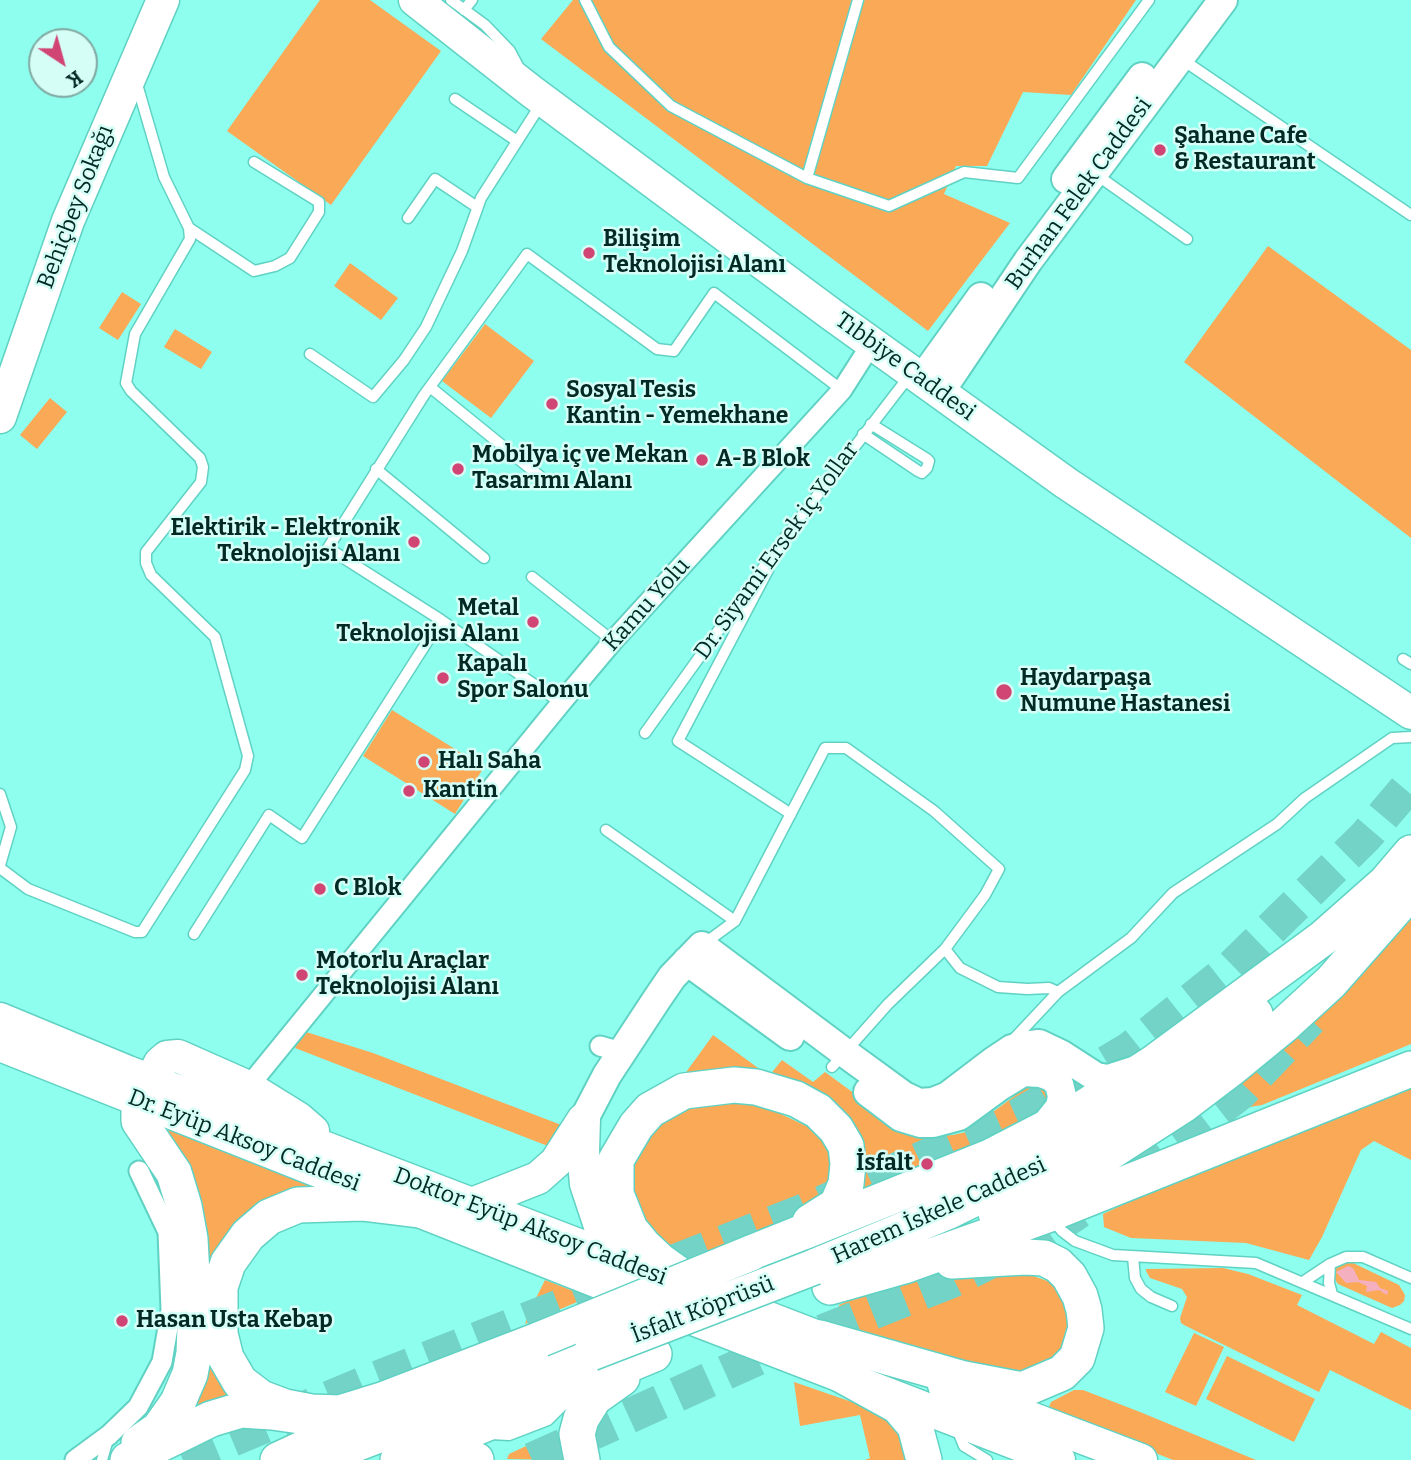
<!DOCTYPE html>
<meta charset="utf-8">
<style>
body{margin:0}
#map{position:relative;width:1411px;height:1460px;overflow:hidden;background:#8efeee;font-family:Bitter,serif}
canvas{display:block}
.north{position:absolute;left:28px;top:28px;width:70px;height:70px;box-sizing:border-box;background:#d5fef7;border:2px solid #81a9a3;border-radius:50%;rotate:144deg;font-size:19px;font-weight:700;line-height:28px;text-align:center;color:#032924}
.north::after{content:'';display:block;margin:auto;width:24px;height:32px;background:#d14574;clip-path:polygon(50% 0,100% 100%,50% 72%,0 100%)}
</style>
<div id="map">
<canvas width="1411" height="1460"></canvas>
<div class="north">K</div>
</div>
<script>
const ctx = document.querySelector('canvas').getContext('2d');
ctx.lineJoin = 'round';
function fill(path, color) { ctx.fillStyle = color; ctx.fill(path, 'evenodd'); }
const poly = rows => new Path2D(rows.map(r => 'M' + r).join(''));
function strokePath(path, color, width, dash) { ctx.strokeStyle = color; ctx.lineWidth = width; ctx.lineCap = dash ? 'butt' : 'round'; ctx.setLineDash(dash || []); ctx.stroke(path); }
function write(font, color, halo, rows, align = 'center') {
  ctx.font = font + ' Bitter,serif'; ctx.lineWidth = 5; ctx.setLineDash([]); ctx.textBaseline = 'middle'; ctx.strokeStyle = halo; ctx.fillStyle = color; for (const [text, x, y, turn = 0] of rows) {
    ctx.save(); ctx.translate(x, y); ctx.rotate((+turn || 0) * Math.PI / 180); ctx.textAlign = isNaN(turn) ? turn : align; if (halo) ctx.strokeText(text, 0, 0); ctx.fillText(text, 0, 0); ctx.restore();
  }
}
fill(poly([
 [320,0,370,0,441,51,331,205,227,131],
 [573,0,1136,0,1071,95,1023,92,987,166,956,166,944,194,1010,223,928,331,541,39],
 [1268,246,1411,350,1411,538,1184,362],
 [350,263,398,298,381,320,334,286],
 [122,292,141,304,118,340,99,328],
 [485,324,534,361,491,418,442,381],
 [175,329,212,352,201,369,164,347],
 [50,398,67,412,37,449,20,435],
 [392,710,484,767,455,814,363,756],
 [1411,910,1411,1044,1262,1105,1238,1109,1226,1097,1231,1084],
 [303,1031,373,1053,564,1126,553,1148,295,1048],
 [713,1035,769,1076,782,1060,813,1082,825,1072,881,1113,925,1137,953,1135,966,1132,1036,1080,1058,1102,961,1159,929,1161,886,1193,862,1205,842,1121,679,1082],
 [1411,1089,1411,1160,1374,1141,1361,1150,1322,1237,1309,1260,1246,1243,1131,1238,1104,1227,1103,1214,1148,1193],
 [713,1101,752,1104,770,1109,815,1130,829,1142,835,1180,811,1214,683,1262,657,1247,627,1185,636,1149,646,1134,680,1110],
 [161,1127,335,1194,235,1240,235,1399,177,1423,193,1394],
 [1349,1261,1399,1285,1405,1295,1404,1301,1400,1305,1392,1308,1338,1284,1332,1275,1334,1265],
 [1008,1267,1053,1283,1068,1305,1071,1328,1061,1355,1033,1372,992,1370,838,1325,839,1305,885,1285,931,1274],
 [1223,1268,1248,1274,1302,1295,1297,1305,1374,1344,1381,1332,1411,1348,1411,1410,1330,1370,1319,1392,1184,1325,1181,1323,1180,1318,1187,1297,1182,1289,1150,1278,1146,1271,1146,1269],
 [545,1280,589,1297,525,1324,531,1308],
 [1194,1333,1224,1347,1196,1406,1165,1392],
 [1227,1356,1315,1399,1294,1442,1206,1399],
 [794,1382,878,1411,899,1427,914,1460,865,1460,870,1458,860,1415,800,1426],
 [1074,1390,1083,1390,1140,1412,1256,1460,1173,1460,1074,1421,1054,1412,1049,1407,1051,1402],
 [552,1434,560,1434,566,1460,507,1459,509,1454]
]), '#faa957');
fill(poly([
 [1348,1266,1353,1268,1359,1280,1376,1282,1380,1288,1388,1291,1387,1295,1379,1290,1366,1292,1367,1286,1358,1282,1346,1283,1336,1272]
]), '#f5b0c0');
strokePath(poly([
 [1135,1174,1240,1093,1310,1019],
 [183,1460,368,1382,804,1211,1018,1116,1130,1049,1229,970,1366,836,1411,783],
 [532,1460,762,1356,953,1280,1048,1232,1079,1211]
]), '#72d3c6', 35, [35, 18]);
const lane = poly([
 [451,0,485,25,510,51,518,66],
 [585,0,609,47,671,106,807,178,889,206,964,172,1018,178,1149,0],
 [464,10,472,0],
 [1183,60,1411,215],
 [455,99,517,141],
 [1094,173,1187,239],
 [807,178,858,0],
 [408,218,435,179,477,207],
 [189,228,254,271,275,266,290,258,319,212,319,202,254,162],
 [310,354,373,397,404,360,426,327,462,251,481,198,541,104],
 [430,387,542,478],
 [863,434,918,471,922,473,927,468,929,461,927,459,871,424],
 [376,469,484,558],
 [768,570,678,741,791,814],
 [532,577,613,641],
 [1403,659,1411,664],
 [561,703,441,620,328,548,424,395,527,254,657,349,674,351,714,293,842,390],
 [645,733,786,536,910,375],
 [0,794,11,827,0,865],
 [606,830,735,921],
 [0,868,28,889,135,932,142,932,245,770,248,756,215,637,151,575,146,563,146,552,201,482,203,467,200,458,131,391,126,383,135,334,190,239,189,228,164,177,136,81],
 [194,934,269,815,302,838,441,620],
 [705,943,735,921,825,748,846,748,934,811,999,869,985,895,945,949,888,1004,832,1067],
 [945,949,960,968,998,987,1027,989,1049,988,1058,992],
 [1012,1041,1058,992,1131,938,1173,893,1277,824,1305,798,1392,738,1411,737],
 [1052,1219,1062,1231,1075,1241,1113,1255,1256,1263,1411,1329],
 [1133,1257,1135,1278,1141,1289,1151,1297,1172,1306],
 [1303,1282,1330,1264],
 [1332,1294,1329,1283,1330,1264,1346,1257,1363,1257,1411,1278],
 [957,1429,964,1446,987,1460],
 [491,1434,509,1435,548,1420,562,1406],
 [102,1460,108,1439]
]);
const street = poly([
 [600,1046,621,1052],
 [248,1087,561,703,613,641,842,390,872,343],
 [75,1460,109,1435,138,1407,162,1362,171,1310,168,1232,139,1171]
]);
const secondary = poly([
 [1066,179,1142,77],
 [922,379,981,297],
 [940,392,1028,261,1223,0],
 [687,961,790,1036],
 [868,1092,901,1117,921,1123,933,1123,959,1116,1000,1086,1023,1072,1041,1073,1052,1077,1059,1084,1062,1096,1060,1107,1040,1132],
 [584,1119,607,1075,657,999,672,977,702,946,845,1053,904,1096,919,1103,933,1102,948,1096,994,1061,1012,1049,1023,1046,1039,1044,1062,1055,1096,1077,1108,1079,1133,1071]
]);
const primary = poly([
 [415,0,531,91,831,314,1066,483,1411,713],
 [0,417,68,221,163,0],
 [0,1019,128,1072,844,1347],
 [0,1045,641,1299,1059,1460],
 [142,1097,160,1063,167,1057,178,1056,248,1087,298,1118,313,1131],
 [584,1119,583,1151,586,1184,601,1229,619,1261],
 [472,1204,538,1178,556,1162,583,1120],
 [944,1385,1141,1460]
]);
const highway = poly([
 [1376,894,1411,853],
 [996,1213,1056,1187,1183,1105,1233,1067,1283,1026,1331,982,1411,891],
 [751,1253,990,1157,1077,1112,1152,1064,1323,938,1391,878],
 [814,1267,949,1211,1057,1158,1120,1119,1176,1079,1255,1014],
 [830,1287,904,1266,1047,1215,1411,1069],
 [706,1294,660,1261,644,1246,630,1229,616,1194,616,1160,636,1126,650,1110,684,1091,734,1085,756,1087,796,1099,818,1111,836,1129,846,1146,848,1164,846,1184,837,1205,810,1222],
 [820,1338,964,1379,1022,1390,1062,1373,1077,1358,1086,1328,1084,1310,1080,1296,1069,1276,1058,1265,1044,1258,1025,1257,952,1261],
 [840,1374,898,1406,915,1426,924,1460],
 [341,1413,311,1412,285,1407,261,1398,240,1382,226,1358,220,1334,220,1287,228,1263,248,1235,269,1217,298,1205,362,1203,419,1210],
 [139,1443,159,1429,178,1402,190,1374,194,1353,195,1328,190,1239,184,1206,174,1173,139,1121,139,1101],
 [128,1460,211,1419,241,1410,272,1412,314,1418,327,1417,382,1400,541,1339],
 [278,1460,334,1434],
 [314,1460,591,1353],
 [398,1460,654,1354],
 [433,1460,469,1458,476,1460],
 [582,1460,577,1434,581,1419,594,1398,622,1378]
]);
strokePath(lane, '#60d2c3', 13);
strokePath(street, '#60d2c3', 23);
strokePath(secondary, '#60d2c3', 32);
strokePath(primary, '#60d2c3', 35);
strokePath(highway, '#60d2c3', 38);
strokePath(lane, '#fff', 10);
strokePath(street, '#fff', 19);
strokePath(secondary, '#fff', 28);
strokePath(primary, '#fff', 32);
strokePath(highway, '#fff', 35);
const highwayBridge = poly([
 [541,1339,751,1253],
 [591,1353,814,1267]
]);
strokePath(highwayBridge, '#60d2c3', 38, []);
strokePath(highwayBridge, '#fff', 35);
for (const [x, y, r, color] of [
 [1160,150,7,"#d14574"],
 [589,253,7,"#d14574"],
 [552,404,7,"#d14574"],
 [702,460,7,"#d14574"],
 [458,469,7,"#d14574"],
 [414,542,7,"#d14574"],
 [533,622,7,"#d14574"],
 [443,678,7,"#d14574"],
 [1004,692,9,"#d14574"],
 [424,762,7,"#d14574"],
 [409,791,7,"#d14574"],
 [320,889,7,"#d14574"],
 [302,975,7,"#d14574"],
 [927,1164,7,"#d14574"],
 [122,1321,7,"#d14574"]
]) { const dot = new Path2D(); dot.arc(x, y, r, 0, 2 * Math.PI); ctx.fillStyle = color; ctx.fill(dot); strokePath(dot, '#d5fef7', 2.5); }
write('bold 23px', '#032924', '#d5fef7', [
 ["Şahane Cafe",1174,137],
 ["& Restaurant",1174,163],
 ["Bilişim",603,240],
 ["Teknolojisi Alanı",603,266],
 ["Sosyal Tesis",566,391],
 ["Kantin - Yemekhane",566,417],
 ["Mobilya iç ve Mekan",472,456],
 ["Tasarımı Alanı",472,482],
 ["A-B Blok",716,460],
 ["Elektirik - Elektronik",400,529,"right"],
 ["Teknolojisi Alanı",400,555,"right"],
 ["Metal",519,609,"right"],
 ["Teknolojisi Alanı",519,635,"right"],
 ["Kapalı",457,665],
 ["Spor Salonu",457,691],
 ["Haydarpaşa",1020,679],
 ["Numune Hastanesi",1020,705],
 ["Halı Saha",438,762],
 ["Kantin",423,791],
 ["C Blok",334,889],
 ["Motorlu Araçlar",316,962],
 ["Teknolojisi Alanı",316,988],
 ["İsfalt",913,1164,"right"],
 ["Hasan Usta Kebap",136,1321]
], 'left');
write('23px', '#032924', '#d5fef7', [
 ["Burhan Felek Caddesi",1079,194,-54],
 ["Behiçbey Sokağı",76,207,-69],
 ["Tıbbiye Caddesi",905,367,36],
 ["Dr. Siyami Ersek iç Yollar",777,551,-54],
 ["Kamu Yolu",647,605,-48],
 ["Dr. Eyüp Aksoy Caddesi",244,1141,21],
 ["Harem İskele Caddesi",939,1211,-24],
 ["Doktor Eyüp Aksoy Caddesi",530,1227,21],
 ["İsfalt Köprüsü",703,1310,-21]
]);
</script>
